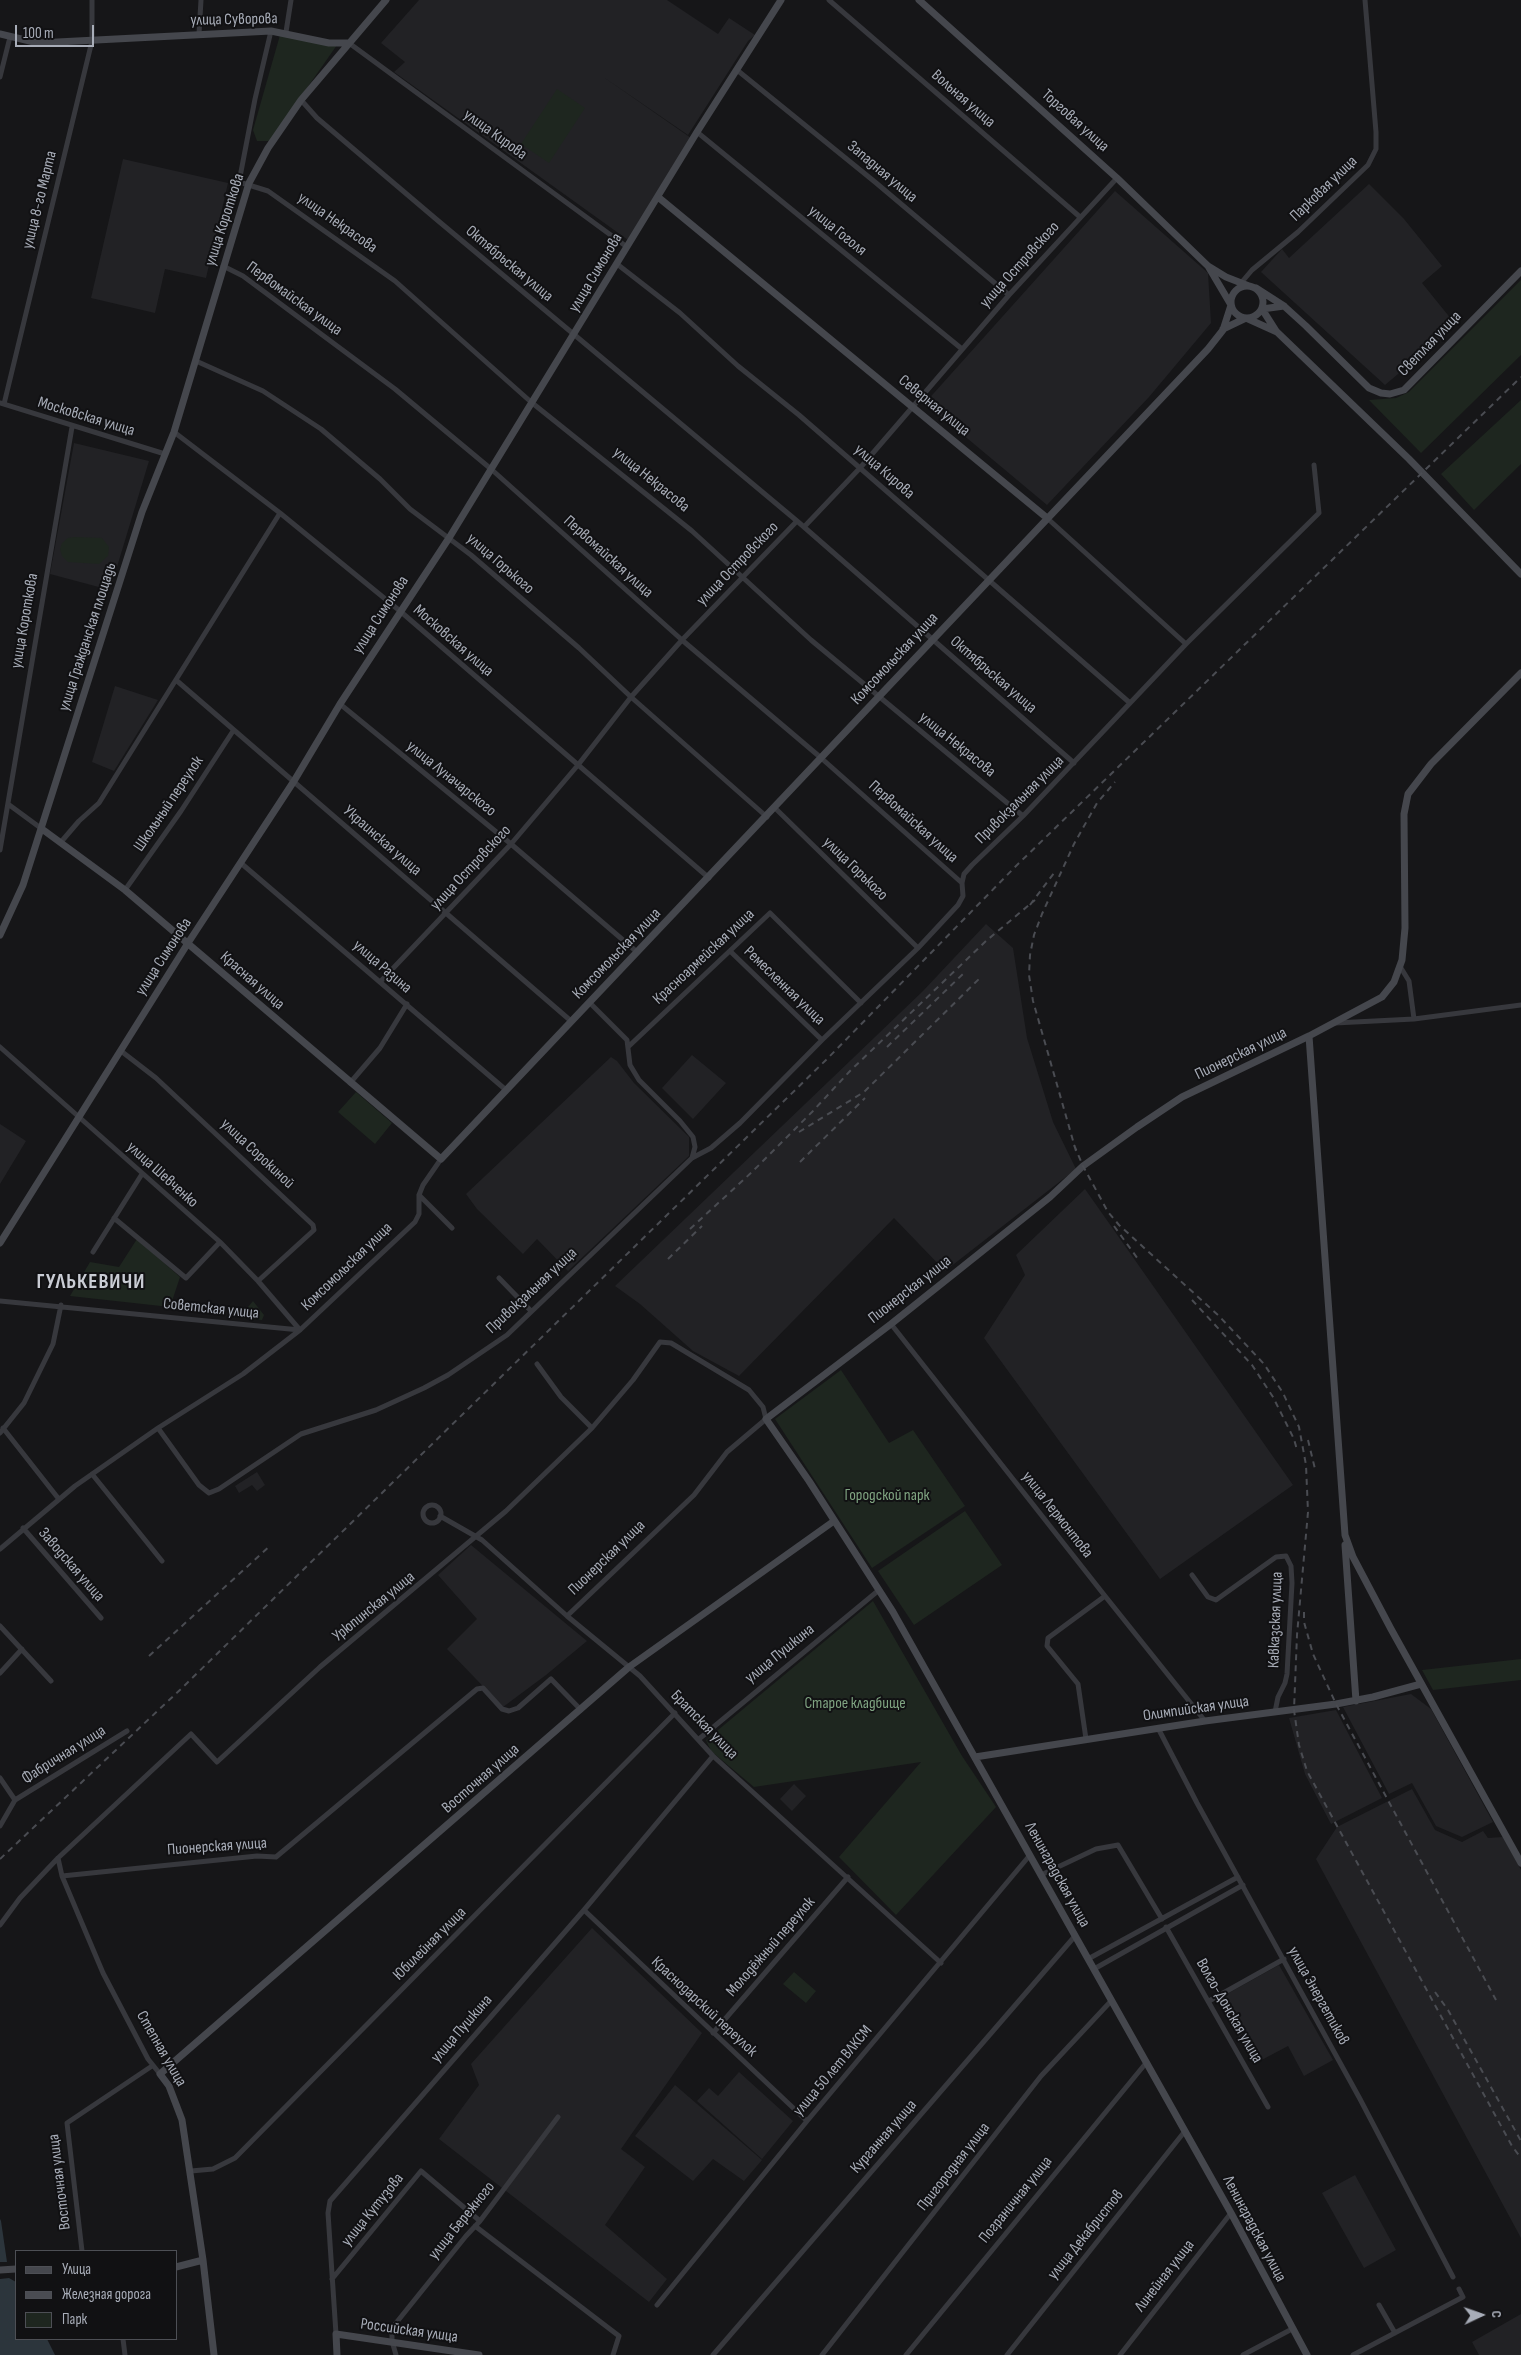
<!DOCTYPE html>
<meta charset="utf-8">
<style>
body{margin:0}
#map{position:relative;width:1521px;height:2355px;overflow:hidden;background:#161618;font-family:"Sofia Sans Condensed",sans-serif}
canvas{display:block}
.legend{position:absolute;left:15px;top:2250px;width:162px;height:90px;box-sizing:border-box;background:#111113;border:1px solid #4d4f55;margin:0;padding:6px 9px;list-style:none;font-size:15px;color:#a8adb8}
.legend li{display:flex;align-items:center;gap:10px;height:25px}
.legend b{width:25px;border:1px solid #4d4f55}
.north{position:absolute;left:1456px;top:2290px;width:50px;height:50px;-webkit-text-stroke:4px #111113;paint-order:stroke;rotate:87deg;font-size:14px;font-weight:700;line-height:20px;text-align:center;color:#a8adb8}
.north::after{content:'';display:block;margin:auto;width:18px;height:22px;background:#a8adb8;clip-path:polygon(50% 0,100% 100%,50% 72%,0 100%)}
.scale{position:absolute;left:15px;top:25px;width:79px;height:22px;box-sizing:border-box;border:2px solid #a8adb8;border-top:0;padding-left:6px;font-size:15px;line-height:18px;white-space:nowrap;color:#a8adb8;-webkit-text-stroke:4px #111113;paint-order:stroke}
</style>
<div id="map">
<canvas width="1521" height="2355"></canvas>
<ul class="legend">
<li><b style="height:6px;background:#45474d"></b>Улица</li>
<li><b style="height:6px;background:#4a4c52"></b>Железная дорога</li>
<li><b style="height:14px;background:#1e261f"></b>Парк</li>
</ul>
<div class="north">С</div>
<div class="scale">100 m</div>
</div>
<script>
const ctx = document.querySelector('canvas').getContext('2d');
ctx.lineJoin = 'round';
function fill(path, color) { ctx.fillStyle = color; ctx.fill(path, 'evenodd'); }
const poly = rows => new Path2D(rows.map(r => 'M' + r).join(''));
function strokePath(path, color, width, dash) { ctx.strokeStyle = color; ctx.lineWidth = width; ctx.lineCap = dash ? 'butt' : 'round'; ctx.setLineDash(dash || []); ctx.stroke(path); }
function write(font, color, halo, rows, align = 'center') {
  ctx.font = font + ' "Sofia Sans Condensed",sans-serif'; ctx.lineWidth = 4; ctx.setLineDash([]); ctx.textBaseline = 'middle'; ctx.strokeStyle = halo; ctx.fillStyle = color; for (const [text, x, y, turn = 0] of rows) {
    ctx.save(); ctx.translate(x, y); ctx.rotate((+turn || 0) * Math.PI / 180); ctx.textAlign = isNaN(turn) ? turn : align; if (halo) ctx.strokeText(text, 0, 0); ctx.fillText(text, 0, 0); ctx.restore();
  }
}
fill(poly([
 [419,0,667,0,718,34,729,18,755,35,748,41,688,135,602,76,691,138,628,240,511,156,574,57,511,156,394,72,405,62,381,43],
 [123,159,228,183,206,278,165,269,155,313,91,298],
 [1369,184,1404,219,1442,266,1422,283,1456,325,1385,385,1261,272,1282,249,1289,258],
 [1115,191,1208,273,1211,323,1149,397,1047,505,925,403],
 [74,443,149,461,110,590,50,574],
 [115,686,158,700,114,771,92,762],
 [986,924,1013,948,1027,1038,1053,1122,1076,1169,945,1271,894,1218,739,1376,693,1351,640,1304,615,1286,923,991],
 [692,1055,726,1083,693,1119,662,1088],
 [611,1057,617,1061,634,1083,689,1137,689,1156,568,1271,537,1239,523,1254,477,1209,466,1194],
 [0,1124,26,1141,0,1184],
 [1085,1189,1293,1485,1160,1579,984,1338,1025,1275,1016,1255],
 [257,1472,265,1485,257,1491,252,1485,239,1493,235,1486],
 [471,1545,587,1641,546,1675,503,1707,447,1649,477,1619,438,1575],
 [1411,1694,1431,1709,1493,1822,1462,1837,1436,1826,1412,1783,1389,1794,1343,1707],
 [1336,1710,1382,1798,1331,1824,1305,1774,1289,1718],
 [794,1784,806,1796,792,1811,780,1799],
 [1412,1789,1435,1830,1462,1842,1483,1831,1488,1838,1503,1837,1521,1870,1521,2238,1316,1859,1337,1827],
 [592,1928,702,2033,621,2149,645,2167,605,2225,667,2279,649,2302,439,2139,479,2085,471,2064],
 [1279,1965,1333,2060,1304,2076,1288,2046,1254,2064,1218,1999],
 [739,2072,793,2121,762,2159,697,2101,709,2088,718,2096],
 [675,2085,762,2160,744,2181,713,2159,693,2181,635,2136],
 [1355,2175,1396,2250,1364,2268,1322,2193],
 [1521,2314,1521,2355,1479,2355,1472,2342]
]), '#222225');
fill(poly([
 [280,35,337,45,270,141,257,141,253,130],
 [557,89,585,108,549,163,521,144],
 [1521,280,1521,355,1421,453,1369,400,1396,398,1409,392],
 [1521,400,1521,464,1474,510,1441,474],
 [75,537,102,538,109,547,108,556,99,564,68,562,62,556,60,549,62,543,68,538],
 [356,1092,392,1123,375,1144,338,1112],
 [137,1239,180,1277,170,1307,70,1296,90,1262,119,1267],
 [253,1301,264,1315,262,1320,239,1318],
 [841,1370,889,1443,913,1430,965,1506,872,1568,775,1419],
 [965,1511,1002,1565,914,1625,878,1571],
 [873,1601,962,1756,996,1807,896,1915,839,1857,921,1762,754,1787,711,1751,706,1740],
 [1521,1659,1521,1680,1433,1690,1422,1670],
 [794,1972,816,1991,806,2003,783,1984]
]), '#1e261f');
fill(poly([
 [0,2219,1,2221,7,2262,0,2262],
 [9,2278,16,2282,16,2339,47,2339,55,2355,0,2355,0,2279]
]), '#2c353c');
strokePath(poly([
 [829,0,1080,217],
 [271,31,255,99,239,182,268,191,395,281,531,402,692,531,811,640,1023,816],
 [286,32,291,0],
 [199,34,201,0],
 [349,43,627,247],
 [737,70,875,182,1009,295],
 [0,77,10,37],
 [301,100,317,118,436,219,797,521],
 [697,132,962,349],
 [617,264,680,313,738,366,799,415,1130,703],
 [223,266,243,276,395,389,491,469,682,640,820,757,962,883],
 [1241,283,1252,270,1298,232,1368,165,1376,149,1376,132,1365,0],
 [196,361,263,391,321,429,380,479,410,509,471,555,579,648,631,697,767,817],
 [0,403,165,454],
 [4,404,92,41,92,0],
 [174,432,280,513,400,611,709,878],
 [1047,518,1186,644],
 [804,527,1074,763],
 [176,680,571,1021],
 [340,704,511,844,637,952],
 [8,804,42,829],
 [775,808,918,948],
 [61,842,79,821,99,803,280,513],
 [0,850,72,427],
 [242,864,506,1090],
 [125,890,181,811,233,731],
 [730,951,822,1040],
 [1401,968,1409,981,1414,1019],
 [381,981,511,844,578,765,631,697,682,640,797,521,804,527,860,468,1009,295,1117,178],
 [1335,1023,1414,1019,1521,1005],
 [0,1047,220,1242,258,1281,300,1330],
 [628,1047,770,913,861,1003],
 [121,1051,156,1078,313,1225,314,1230,258,1281],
 [350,1083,380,1048,407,1004],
 [692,1158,711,1148,740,1123,822,1040,918,948,958,905,963,896,962,883,964,874,972,865,1023,816,1186,644,1319,513,1314,465],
 [419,1195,452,1228],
 [114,1218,186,1278,220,1242],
 [93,1252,142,1174],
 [499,1278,531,1311],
 [0,1301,300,1330],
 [891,1324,1105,1596,1205,1721],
 [537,1364,561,1397,592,1428],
 [3,1428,58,1498],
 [158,1428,199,1485,209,1493,219,1489,301,1434,376,1410,424,1388,448,1375,507,1335,692,1158,695,1147,693,1137,680,1121,639,1080,630,1065,627,1040,590,1003],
 [0,1433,24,1403,53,1344,61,1305],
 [92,1474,162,1561],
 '423 1514a9 9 0 1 1 18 0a9 9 0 1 1-18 0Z',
 [440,1516,482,1540,567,1616,640,1676,713,1756,941,1963],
 [23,1528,101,1618],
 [0,1549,75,1486,158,1428,243,1374,300,1330,415,1222,419,1214,419,1195,423,1185,441,1159],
 [1192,1575,1208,1597,1216,1600,1276,1557,1286,1556,1291,1566,1292,1583,1287,1674,1285,1683,1278,1697,1275,1712],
 [0,1626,51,1681],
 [0,1673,22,1649],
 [1158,1728,1197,1803,1360,2099,1453,2277],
 [699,1739,879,1590],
 [1086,1739,1078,1684,1047,1646,1048,1638,1105,1596],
 [0,1778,15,1800],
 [0,1826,15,1800,127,1731],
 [58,1858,62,1876,103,1973,148,2059,160,2074],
 [1041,1875,1096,1849,1118,1845,1162,1919],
 [62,1876,257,1856,276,1857,477,1689,483,1688,502,1709,509,1711,518,1708,551,1679,581,1710],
 [584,1910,807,2121],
 [0,1925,20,1898,58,1858,191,1734,217,1762,320,1667,506,1511,592,1428,633,1380,660,1342,671,1343,749,1390,763,1407,766,1419,727,1452,694,1495,567,1616],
 [1166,1927,1268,2107],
 [1088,1959,1238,1877],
 [1094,1969,1243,1885],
 [1209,2001,1284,1959],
 [713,2033,848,1877],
 [191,2171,213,2169,235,2158,675,1713],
 [475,2226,619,2336,613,2355],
 [82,2251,67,2123,152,2066],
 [332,2279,421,2171,480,2221],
 [657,2305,807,2121,1030,1855],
 [1379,2305,1395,2333],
 [336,2334,328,2213,330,2201,584,1910,713,1756],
 [123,2339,125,2355],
 [396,2355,392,2341,392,2328,466,2236,480,2221,558,2117],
 [713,2355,1075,1936],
 [822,2355,1041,2076,1112,2000],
 [906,2355,1146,2063],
 [1007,2355,1185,2131],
 [1120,2355,1231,2213],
 [1243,2355,1292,2329],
 [1353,2355,1463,2297,1459,2289]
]), '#37383d', 5);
strokePath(poly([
 [919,0,1117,178,1208,266,1226,277,1249,286],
 [0,34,38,43,271,31,329,43,349,43],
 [658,197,1047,518],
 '1231 302a16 16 0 1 1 32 0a16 16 0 1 1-32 0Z',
 [1256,288,1284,306,1306,326,1369,388,1381,393,1390,394,1404,390,1521,271],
 [1223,329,1246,318,1277,332,1409,459,1521,574],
 [1276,331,1262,309,1284,306],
 [42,829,125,890,441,1159,1208,349,1223,330,1231,305,1208,266],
 [0,935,23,885,142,512,174,432,249,183,268,148,301,100,386,0],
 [1309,1036,1345,1535,1353,1557,1391,1629,1521,1863],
 [0,1243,188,943,294,781,340,704,449,538,697,132,781,0],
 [1345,1545,1356,1701],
 [975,1757,1205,1721,1336,1704,1373,1697,1421,1684],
 [176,2267,203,2260],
 [0,2270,16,2269],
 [214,2355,203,2260,182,2120,169,2086,160,2074,629,1667,834,1521],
 [337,2355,336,2334,479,2355],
 [1307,2355,1231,2213,893,1612,809,1481,766,1419,891,1324,1050,1197,1083,1166,1137,1127,1182,1097,1309,1036,1382,997,1394,982,1402,960,1405,928,1404,814,1408,794,1431,764,1521,673]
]), '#45474d', 7);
strokePath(poly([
 [1030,905,1054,873],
 [887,1047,964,973],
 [799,1132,864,1092,981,977],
 [1074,1145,1083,1166,1108,1212,1119,1225,1219,1316,1264,1364,1283,1393,1299,1427,1306,1465,1308,1512,1297,1635,1294,1710,1299,1745,1307,1771,1512,2146,1521,2158],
 [1076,1151,1033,1001,1029,975,1030,955,1034,935,1042,914,1074,844,1097,803,1115,782],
 [800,1162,865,1098],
 [1114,1226,1138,1259],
 [690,1229,752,1172,812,1112,850,1071,986,941,1035,900],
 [668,1259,702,1226],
 [1192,1300,1252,1365,1273,1397,1294,1439,1297,1450],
 [1308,1440,1315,1469],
 [1304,1612,1304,1622,1313,1654,1336,1704,1496,2000],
 [149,1656,271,1545],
 [0,1859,183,1687,828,1058,1016,866,1521,377],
 [1435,1992,1448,2010,1521,2141]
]), '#4a4c52', 2, [6, 5]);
write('16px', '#a8adb8', '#111113', [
 ["улица Суворова",234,20,-1],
 ["Вольная улица",963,99,41],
 ["Торговая улица",1075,121,42],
 ["улица Кирова",495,135,36],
 ["Западная улица",882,172,40],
 ["Парковая улица",1324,189,-44],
 ["улица 8-го Марта",40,200,-76],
 ["улица Короткова",225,220,-72],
 ["улица Некрасова",337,223,35],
 ["улица Гоголя",837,231,39],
 ["Октябрьская улица",509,264,40],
 ["улица Островского",1020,265,-48],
 ["улица Симонова",596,273,-59],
 ["Первомайская улица",294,299,36],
 ["Светлая улица",1430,344,-46],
 ["Северная улица",934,406,39],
 ["Московская улица",86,417,17],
 ["улица Кирова",884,472,41],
 ["улица Некрасова",651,480,39],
 ["Первомайская улица",608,557,42],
 ["улица Горького",500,564,41],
 ["улица Островского",738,564,-46],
 ["улица Симонова",381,615,-57],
 ["улица Короткова",25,621,-80],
 ["улица Гражданская площадь",88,637,-72],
 ["Московская улица",453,641,41],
 ["Комсомольская улица",895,659,-47],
 ["Октябрьская улица",993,675,41],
 ["улица Некрасова",957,745,39],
 ["улица Луначарского",451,779,39],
 ["Привокзальная улица",1020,800,-45],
 ["Школьный переулок",169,804,-56],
 ["Первомайская улица",913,822,42],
 ["Украинская улица",382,841,41],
 ["улица Островского",471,868,-47],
 ["улица Горького",855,869,44],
 ["Комсомольская улица",617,954,-46],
 ["улица Симонова",164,957,-57],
 ["Красноармейская улица",704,957,-43],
 ["улица Разина",382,967,41],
 ["Красная улица",252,981,41],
 ["Ремесленная улица",784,986,44],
 ["Пионерская улица",1241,1054,-26],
 ["улица Сорокиной",257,1154,43],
 ["улица Шевченко",162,1175,42],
 ["Комсомольская улица",347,1267,-44],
 ["Пионерская улица",910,1290,-38],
 ["Привокзальная улица",532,1291,-43],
 ["Советская улица",211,1309,6],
 ["улица Лермонтова",1057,1515,52],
 ["Пионерская улица",607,1558,-44],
 ["Заводская улица",71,1565,49],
 ["Урюпинская улица",374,1607,-39],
 ["Кавказская улица",1276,1620,-88],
 ["улица Пушкина",780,1654,-39],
 ["Олимпийская улица",1196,1709,-8],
 ["Братская улица",704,1725,46],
 ["Фабричная улица",64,1755,-32],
 ["Восточная улица",481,1779,-41],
 ["Пионерская улица",217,1847,-4],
 ["Ленинградская улица",1057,1875,61],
 ["Юбилейная улица",430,1944,-45],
 ["Молодёжный переулок",771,1947,-49],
 ["улица Энергетиков",1318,1996,61],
 ["Краснодарский переулок",704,2007,43],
 ["Волго-Донская улица",1229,2011,60],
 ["улица Пушкина",462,2029,-49],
 ["Степная улица",161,2049,60],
 ["улица 50 лет ВЛКСМ",833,2071,-50],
 ["Курганная улица",884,2137,-49],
 ["Пригородная улица",954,2167,-52],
 ["Восточная улица",60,2182,-97],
 ["Пограничная улица",1016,2200,-51],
 ["улица Кутузова",373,2210,-51],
 ["улица Бережного",462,2221,-51],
 ["Ленинградская улица",1254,2229,62],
 ["улица Декабристов",1086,2235,-51],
 ["Линейная улица",1165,2276,-52],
 ["Российская улица",409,2331,8]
]);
write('16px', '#7fa381', '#111113', [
 ["Городской парк",887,1496],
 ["Старое кладбище",855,1704]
]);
ctx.letterSpacing = '1px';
write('bold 21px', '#c9ccd4', '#111113', [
 ["ГУЛЬКЕВИЧИ",91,1283]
]);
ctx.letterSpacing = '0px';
</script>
